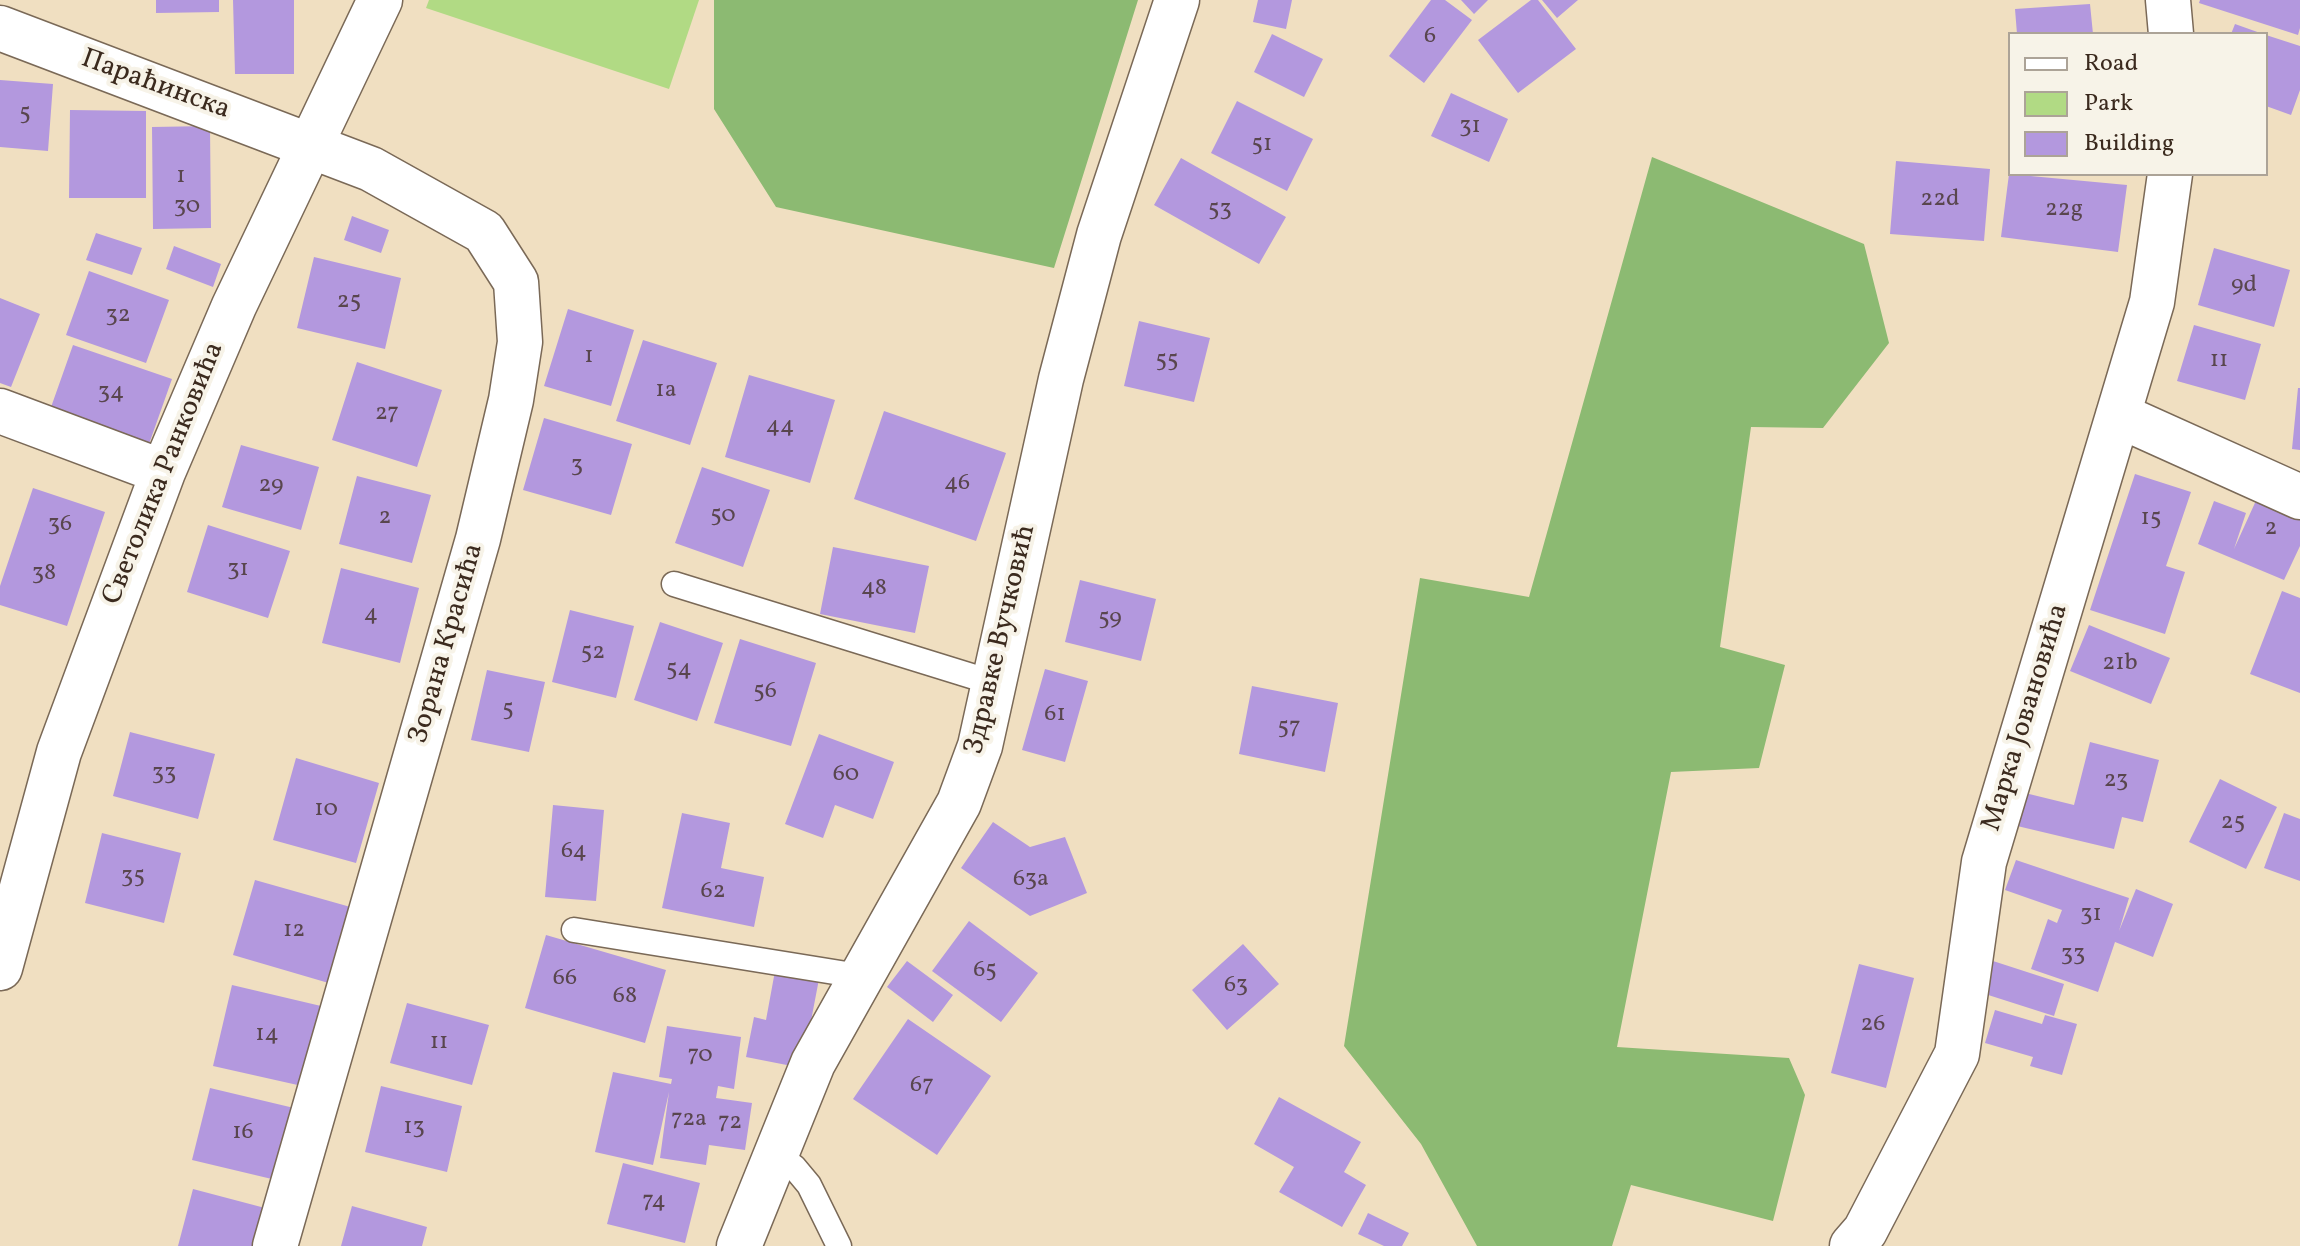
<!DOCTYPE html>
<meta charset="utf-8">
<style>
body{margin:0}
#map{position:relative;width:2300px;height:1246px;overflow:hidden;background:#f0dfc1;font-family:Vollkorn,serif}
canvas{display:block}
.legend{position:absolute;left:2008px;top:32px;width:260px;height:144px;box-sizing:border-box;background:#f7f3e8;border:2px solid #aca397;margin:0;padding:10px 14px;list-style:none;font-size:24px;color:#3b2a1e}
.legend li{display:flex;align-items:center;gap:16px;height:40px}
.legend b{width:40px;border:2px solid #aca397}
</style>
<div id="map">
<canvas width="2300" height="1246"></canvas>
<ul class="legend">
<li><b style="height:10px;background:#fff"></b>Road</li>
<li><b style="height:22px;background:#b1da84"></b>Park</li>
<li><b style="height:22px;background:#b398de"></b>Building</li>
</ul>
</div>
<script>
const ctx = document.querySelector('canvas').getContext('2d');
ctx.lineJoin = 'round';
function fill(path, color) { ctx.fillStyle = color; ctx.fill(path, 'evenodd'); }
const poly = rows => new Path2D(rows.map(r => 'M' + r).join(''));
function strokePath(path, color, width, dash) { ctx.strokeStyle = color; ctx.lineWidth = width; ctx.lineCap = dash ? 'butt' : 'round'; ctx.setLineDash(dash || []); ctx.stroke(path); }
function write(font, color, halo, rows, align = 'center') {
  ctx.font = font + ' Vollkorn,serif'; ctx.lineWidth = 8; ctx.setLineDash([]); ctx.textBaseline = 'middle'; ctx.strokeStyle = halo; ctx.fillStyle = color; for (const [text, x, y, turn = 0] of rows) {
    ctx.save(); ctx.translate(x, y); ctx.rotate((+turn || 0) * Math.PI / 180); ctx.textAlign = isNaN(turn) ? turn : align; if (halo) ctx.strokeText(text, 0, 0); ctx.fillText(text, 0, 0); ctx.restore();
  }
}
fill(poly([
 [429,0,699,0,669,89,426,8]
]), '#b1da84');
fill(poly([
 [714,0,1138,0,1054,268,776,207,714,109],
 [1652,157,1864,244,1889,343,1823,428,1751,427,1720,647,1785,665,1759,768,1671,772,1617,1047,1789,1058,1805,1095,1773,1221,1631,1185,1612,1246,1477,1246,1421,1144,1344,1046,1420,578,1529,597]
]), '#8cba72');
fill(poly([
 [156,0,219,0,219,12,156,13],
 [233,0,294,0,294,74,235,74],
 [1258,0,1292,0,1286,29,1253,22],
 [1431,0,1445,0,1472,20,1424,83,1389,56],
 [1461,0,1488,0,1474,14],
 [1531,0,1538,0,1576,49,1518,93,1478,40],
 [1542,0,1578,0,1557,18],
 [2200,0,2300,0,2300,28,2298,35,2199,3],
 [2090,4,2093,34,2017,34,2015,9],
 [2235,24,2263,34,2231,34],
 [1272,34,1323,59,1304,97,1254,72],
 [2266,35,2300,46,2300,90,2291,115,2266,106],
 [0,80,53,84,48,151,0,147],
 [1451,93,1508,119,1489,162,1431,136],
 [1237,101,1313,139,1287,191,1211,153],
 [70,110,146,111,146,198,69,198],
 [210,126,211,228,153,229,152,127],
 [1181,158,1286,217,1259,264,1154,205],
 [1896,161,1990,169,1984,241,1890,234],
 [2009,174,2127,185,2118,252,2001,237],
 [352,216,389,230,381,253,344,240],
 [96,233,142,248,132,275,86,260],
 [174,246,221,264,213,287,166,269],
 [2214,248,2290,270,2274,327,2198,305],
 [314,257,401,278,385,349,297,328],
 [89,271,169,300,146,363,66,335],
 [0,298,40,314,11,387,0,383],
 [568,309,634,330,611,406,544,386],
 [1139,321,1210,338,1194,402,1124,386],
 [2194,325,2261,344,2245,400,2177,381],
 [643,340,717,363,690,445,616,421],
 [73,345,172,379,149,444,50,410],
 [357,362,442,390,417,467,332,440],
 [749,375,835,400,810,483,725,457],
 [2298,388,2300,388,2300,450,2292,449],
 [884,411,1006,453,976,541,854,499],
 [544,418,632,444,611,515,523,490],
 [241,445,319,467,301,530,222,507],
 [702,467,770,490,743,567,675,543],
 [2135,474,2191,492,2166,566,2185,572,2165,634,2090,610],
 [357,476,431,495,412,563,339,544],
 [33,488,105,512,67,626,0,605,0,586],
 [2259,494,2300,514,2300,546,2284,580,2198,544,2214,501,2246,513,2234,549],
 [208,525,290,551,268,618,187,592],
 [833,547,929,566,915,633,820,614],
 [341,568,419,588,400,663,322,643],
 [1080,580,1156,599,1141,661,1065,642],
 [2282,591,2300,598,2300,693,2250,674],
 [570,610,634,626,616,698,552,682],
 [660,622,723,643,697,721,634,700],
 [2089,625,2170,658,2151,704,2070,671],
 [740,639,816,663,791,746,714,723],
 [1045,669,1088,681,1065,762,1022,750],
 [487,670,545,682,529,752,471,740],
 [1252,686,1338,703,1325,772,1239,754],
 [130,732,215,754,198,819,113,796],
 [819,734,894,762,873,819,835,805,823,838,785,824],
 [2090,742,2159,760,2143,822,2122,817,2114,849,2013,825,2021,792,2074,805],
 [296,758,379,783,356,863,273,840],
 [2220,779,2277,807,2246,869,2189,842],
 [553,805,604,810,596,901,545,897],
 [682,813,730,823,721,868,764,877,754,927,662,908],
 [2284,813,2300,819,2300,881,2264,868],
 [993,822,1030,847,1065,837,1087,893,1030,916,961,868],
 [102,833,181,853,164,923,85,903],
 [2016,860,2129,898,2119,931,2136,889,2173,904,2153,957,2115,942,2098,992,2031,969,2048,919,2057,923,2062,910,2005,890],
 [255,880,354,908,332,984,233,955],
 [969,921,1038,973,1001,1022,932,971],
 [546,935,666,970,645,1043,525,1008],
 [1243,944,1279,984,1227,1030,1192,990],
 [907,961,953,995,933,1022,887,987],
 [1993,961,2064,984,2054,1016,1982,993],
 [1859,964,1914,978,1886,1088,1831,1073],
 [775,971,819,979,802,1068,746,1057,754,1017,766,1020],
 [232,985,321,1006,302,1086,213,1066],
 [407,1003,489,1025,472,1085,390,1063],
 [1995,1010,2042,1024,2045,1015,2077,1024,2062,1075,2030,1066,2033,1057,1985,1043],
 [908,1019,991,1076,937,1155,853,1099],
 [667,1026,741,1037,734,1089,718,1086,716,1098,752,1103,745,1150,709,1145,706,1165,660,1158,669,1092,653,1165,595,1152,613,1072,671,1084,672,1079,659,1077],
 [381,1086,462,1106,447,1172,365,1152],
 [210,1088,294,1108,276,1180,192,1160],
 [1279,1097,1361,1142,1344,1172,1366,1185,1342,1227,1279,1192,1294,1167,1254,1144],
 [623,1163,700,1183,685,1243,607,1224],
 [193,1189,265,1208,255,1246,178,1246],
 [352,1206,427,1227,422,1246,341,1246],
 [1368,1213,1409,1233,1402,1246,1384,1246,1358,1234]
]), '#b398de');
const service = poly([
 [674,584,994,683],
 [574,930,859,976],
 [777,1154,794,1167,809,1185,839,1246]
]);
const minor = poly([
 [2168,0,2171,34],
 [0,28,371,169,484,232,516,282,520,342,511,400,478,539,275,1246],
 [0,411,163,472],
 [2118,415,2300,497],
 [0,968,59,752,163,472,234,306,380,0],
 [739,1246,813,1063,959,803,980,746,1061,379,1099,235,1177,0],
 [1852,1246,1865,1231,1957,1054,1984,862,2152,302,2170,174]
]);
strokePath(service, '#7a6957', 27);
strokePath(minor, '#7a6957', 47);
strokePath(service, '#fff', 24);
strokePath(minor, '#fff', 44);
write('24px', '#59464e', null, [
 ["6",1430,38],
 ["5",25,115],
 ["31",1470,128],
 ["51",1262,146],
 ["1",181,178],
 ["22d",1940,201],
 ["30",187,208],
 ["53",1220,211],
 ["22g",2064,211],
 ["9d",2244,287],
 ["25",349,303],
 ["32",118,317],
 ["1",589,358],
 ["55",1167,362],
 ["11",2219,362],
 ["1a",666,392],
 ["34",111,394],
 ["27",387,415],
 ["44",780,428],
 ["3",577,467],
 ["46",957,485],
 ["29",271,487],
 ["50",723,517],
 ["2",385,519],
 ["15",2151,520],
 ["36",60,526],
 ["2",2271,530],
 ["31",238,571],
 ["38",44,575],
 ["48",874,590],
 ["4",371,616],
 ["59",1110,620],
 ["52",593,654],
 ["21b",2120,665],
 ["54",679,671],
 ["56",765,693],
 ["5",508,711],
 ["61",1055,716],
 ["57",1289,729],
 ["33",164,775],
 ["60",846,776],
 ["23",2116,782],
 ["10",326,811],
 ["25",2233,824],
 ["64",574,853],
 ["35",133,878],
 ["63a",1031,881],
 ["62",713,893],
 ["31",2091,916],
 ["12",294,932],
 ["33",2073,956],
 ["65",985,972],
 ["66",565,980],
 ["63",1236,987],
 ["68",625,998],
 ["26",1873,1026],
 ["14",267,1036],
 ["11",439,1044],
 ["70",700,1057],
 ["67",922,1087],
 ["72a",689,1121],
 ["72",730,1124],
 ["13",414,1129],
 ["16",243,1134],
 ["74",654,1203]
]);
write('28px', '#3b2a1e', '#f7f3e8', [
 ["Параћинска",155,86,20],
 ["Светолика Ранковића",165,474,-68],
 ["Здравке Вучковић",1002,640,-77],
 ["Зорана Красића",448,644,-74],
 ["Марка Јовановића",2027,718,-73]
]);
</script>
